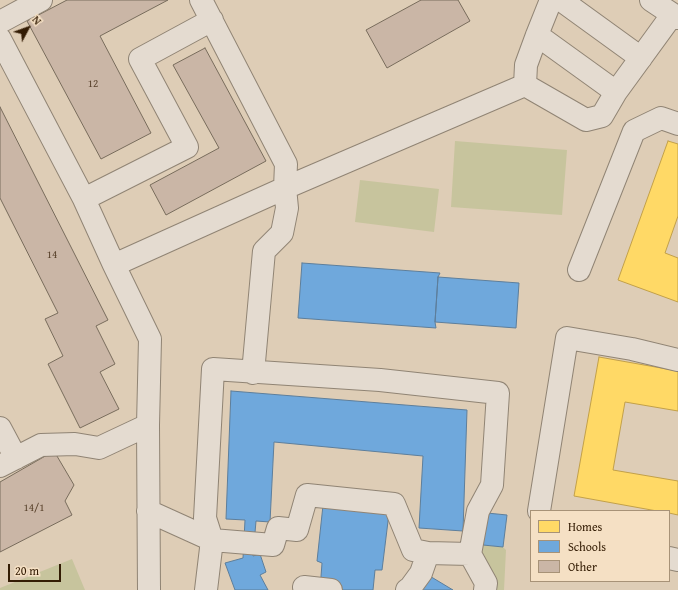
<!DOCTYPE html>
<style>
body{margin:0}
#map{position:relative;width:678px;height:590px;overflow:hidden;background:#decdb6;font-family:"Gentium Book Plus",serif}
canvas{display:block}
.legend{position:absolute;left:530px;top:510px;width:140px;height:72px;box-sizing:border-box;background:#f5e0c4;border:1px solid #a79277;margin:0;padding:5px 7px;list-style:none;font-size:12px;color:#331c04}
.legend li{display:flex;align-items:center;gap:8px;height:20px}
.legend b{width:20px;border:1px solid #a79277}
.north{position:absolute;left:8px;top:8px;width:40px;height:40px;-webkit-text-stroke:3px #f5e0c4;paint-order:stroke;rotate:49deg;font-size:11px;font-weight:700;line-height:16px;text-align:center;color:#331c04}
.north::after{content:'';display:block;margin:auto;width:14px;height:18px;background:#331c04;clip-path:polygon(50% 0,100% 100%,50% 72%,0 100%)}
.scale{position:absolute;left:8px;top:564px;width:53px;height:18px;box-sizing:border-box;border:2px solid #331c04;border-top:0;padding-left:5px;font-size:12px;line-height:14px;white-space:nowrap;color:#331c04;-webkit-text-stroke:3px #f5e0c4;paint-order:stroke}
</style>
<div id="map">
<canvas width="678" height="590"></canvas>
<ul class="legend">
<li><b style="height:11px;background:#ffd966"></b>Homes</li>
<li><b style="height:11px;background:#6fa8dc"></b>Schools</li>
<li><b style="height:11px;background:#cab6a6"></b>Other</li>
</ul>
<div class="north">N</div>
<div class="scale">20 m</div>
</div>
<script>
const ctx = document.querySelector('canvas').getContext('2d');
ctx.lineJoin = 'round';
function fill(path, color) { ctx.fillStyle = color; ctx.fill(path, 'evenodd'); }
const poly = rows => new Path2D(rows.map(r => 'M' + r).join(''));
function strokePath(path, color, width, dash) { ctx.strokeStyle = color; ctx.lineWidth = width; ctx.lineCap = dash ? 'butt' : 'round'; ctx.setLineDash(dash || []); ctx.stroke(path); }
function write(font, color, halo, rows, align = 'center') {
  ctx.font = font + ' "Gentium Book Plus",serif'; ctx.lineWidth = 4; ctx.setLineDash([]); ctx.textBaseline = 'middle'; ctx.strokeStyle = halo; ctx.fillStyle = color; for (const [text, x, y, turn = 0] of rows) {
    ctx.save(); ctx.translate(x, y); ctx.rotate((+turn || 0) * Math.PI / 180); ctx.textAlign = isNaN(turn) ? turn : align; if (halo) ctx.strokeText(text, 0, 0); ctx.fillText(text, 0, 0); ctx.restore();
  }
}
fill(poly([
 [455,141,567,150,562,215,451,207],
 [360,180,439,189,434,232,355,222],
 [483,545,503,547,506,550,504,590,493,590,481,551],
 [72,559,85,590,0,590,0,588]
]), '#c7c49d');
const homes = poly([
 [668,141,678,144,678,216,665,253,678,258,678,302,618,280,668,141],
 [599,357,678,371,678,411,625,402,613,470,678,481,678,515,669,513,669,511,657,511,574,496,599,357]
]);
fill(homes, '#ffd966');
strokePath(homes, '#c2a049', 1);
const schools = poly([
 [302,263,440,273,438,277,435,322,436,328,298,318,302,263],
 [438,277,519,283,516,328,435,322,438,277],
 [231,391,467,410,463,531,419,528,423,456,274,442,270,522,256,521,253,556,260,554,266,572,260,575,268,590,235,590,225,563,243,558,245,520,226,519,231,391],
 [324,496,390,505,382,570,375,570,373,590,320,590,322,563,317,561,324,496],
 [487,513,507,515,503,547,483,545,487,513],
 [428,575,453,590,420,590,428,575]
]);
fill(schools, '#6fa8dc');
strokePath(schools, '#5d7e9b', 1);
const building = poly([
 [67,0,168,0,100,36,151,133,101,159,27,21,67,0],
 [421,0,458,0,470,21,387,68,366,30,421,0],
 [205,48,266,161,166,215,150,185,219,148,173,65,205,48],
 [0,107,108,320,96,326,115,364,100,372,119,409,80,428,48,364,63,356,45,319,58,313,0,198,0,107],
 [54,451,74,485,65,501,72,515,0,552,0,482,54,451]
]);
fill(building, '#cab6a6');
strokePath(building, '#786c5c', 1);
const minor = poly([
 [201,0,286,164,285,188,287,208,282,233,264,251,253,373],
 [561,0,641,58],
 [651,0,678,18],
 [0,22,41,0],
 [537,35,616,92],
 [0,39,84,199,114,265,285,188,525,85,526,65,537,35,551,0],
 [525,85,586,120,602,116,616,92,672,15],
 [84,199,187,147,140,59,212,20],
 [114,265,150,339,148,425,149,590],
 [579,270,634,131,661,118,678,124],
 [0,428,16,458],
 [0,466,41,445,75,444,99,448,148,425],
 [148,511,212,540,273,545,278,528,297,530,307,495,394,504,413,550,428,553,470,554],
 [539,511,567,338,632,349,678,360],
 [669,558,678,560],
 [304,587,331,590],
 [206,590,212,540,205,518,213,369,380,380,498,393,492,485,478,511,470,554,486,583,485,590],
 [407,590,410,588,421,573,428,553]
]);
strokePath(minor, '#908474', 24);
strokePath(minor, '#e4dbd0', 22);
write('11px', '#59422c', null, [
 ["12",93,84],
 ["14",52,255],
 ["14/1",34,508]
]);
</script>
